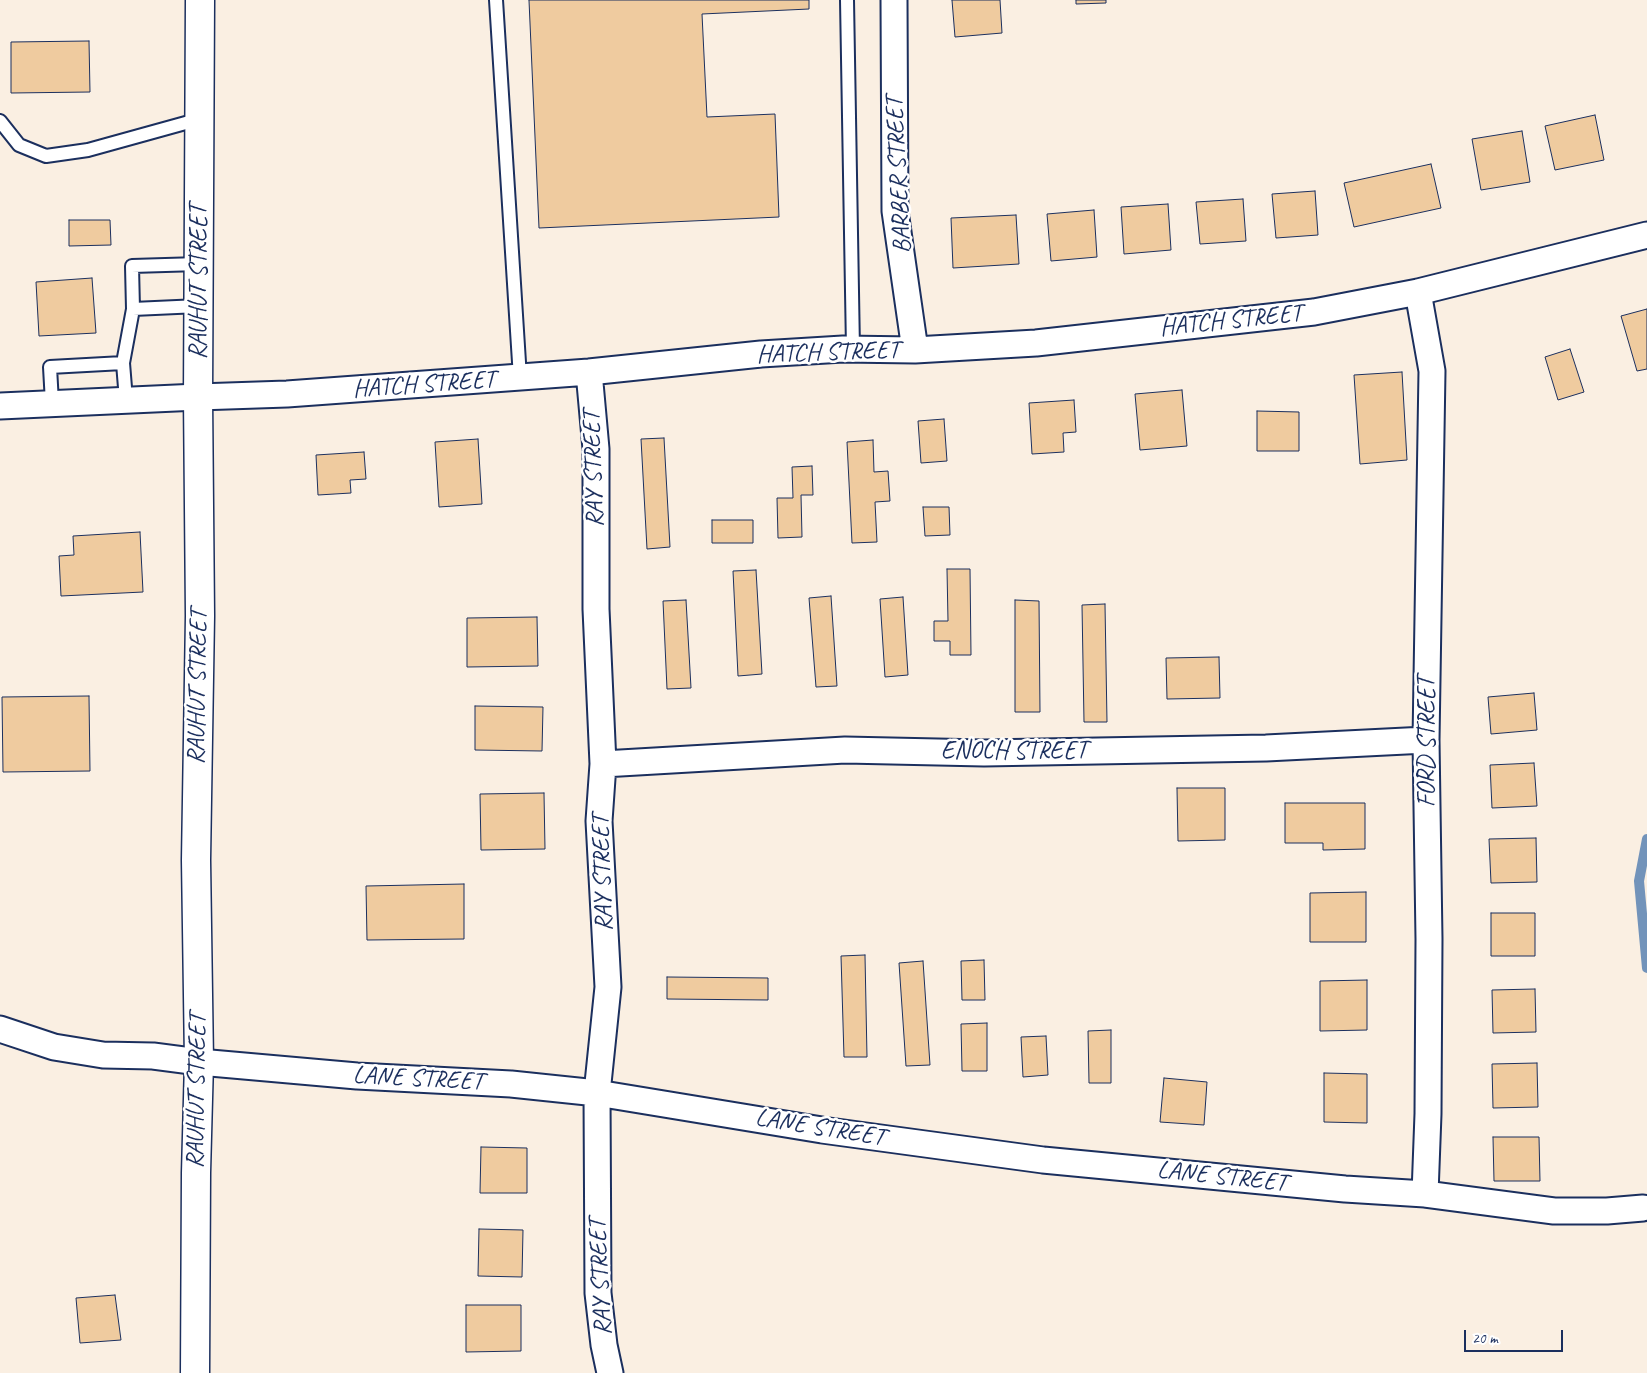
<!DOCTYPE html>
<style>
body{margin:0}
#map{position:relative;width:1647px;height:1373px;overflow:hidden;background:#faefe2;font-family:Caveat,sans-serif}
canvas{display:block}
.scale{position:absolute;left:1464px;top:1330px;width:99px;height:22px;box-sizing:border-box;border:2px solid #1b2f5e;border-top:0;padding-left:6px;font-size:15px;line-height:18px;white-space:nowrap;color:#1b2f5e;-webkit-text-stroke:4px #fff;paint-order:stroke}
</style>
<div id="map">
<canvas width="1647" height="1373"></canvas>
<div class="scale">20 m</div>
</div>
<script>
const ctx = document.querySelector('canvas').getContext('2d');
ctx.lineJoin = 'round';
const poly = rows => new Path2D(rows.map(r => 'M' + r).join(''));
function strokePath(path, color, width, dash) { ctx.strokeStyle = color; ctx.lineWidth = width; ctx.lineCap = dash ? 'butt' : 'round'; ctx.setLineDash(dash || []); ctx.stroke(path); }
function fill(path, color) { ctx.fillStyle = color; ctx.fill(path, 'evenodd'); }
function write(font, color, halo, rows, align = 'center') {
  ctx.font = font + ' Caveat,sans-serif'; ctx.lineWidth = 5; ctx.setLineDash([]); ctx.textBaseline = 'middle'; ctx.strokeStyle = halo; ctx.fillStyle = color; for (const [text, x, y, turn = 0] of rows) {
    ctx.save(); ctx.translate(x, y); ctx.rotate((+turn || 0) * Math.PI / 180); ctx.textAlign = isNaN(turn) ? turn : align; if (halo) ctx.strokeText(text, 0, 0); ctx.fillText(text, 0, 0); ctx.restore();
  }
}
strokePath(poly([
 [1647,839,1639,881,1647,968]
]), '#7293ba', 10);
const building = poly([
 [529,0,809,0,809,9,702,14,707,117,775,114,779,217,539,228,529,0],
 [952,0,1000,0,1002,33,955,37,952,0],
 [1076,0,1106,0,1106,3,1076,4,1076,0],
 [89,41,90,92,11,93,11,42,89,41],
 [1595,115,1604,160,1555,170,1545,126,1595,115],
 [1522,131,1530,182,1481,190,1472,139,1522,131],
 [1431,164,1441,208,1354,227,1344,183,1431,164],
 [1315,191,1318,235,1276,238,1272,194,1315,191],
 [1243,199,1246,241,1200,244,1196,202,1243,199],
 [1168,204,1171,250,1124,254,1121,207,1168,204],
 [1094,210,1097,257,1051,261,1047,214,1094,210],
 [1016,215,1019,264,953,268,951,218,1016,215],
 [69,220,110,220,111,245,69,246,69,220],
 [92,278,96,333,39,336,36,282,92,278],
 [1647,309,1647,369,1637,371,1621,316,1647,309],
 [1570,349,1584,392,1558,400,1545,357,1570,349],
 [1402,372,1407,460,1360,464,1354,375,1402,372],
 [1182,390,1187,446,1140,450,1135,394,1182,390],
 [1074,400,1076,432,1063,433,1064,452,1032,454,1029,403,1074,400],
 [1257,411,1299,412,1299,451,1257,451,1257,411],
 [944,419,947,461,921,463,918,421,944,419],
 [664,438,670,547,647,549,641,439,664,438],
 [478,439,482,504,439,507,435,442,478,439],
 [873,440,874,472,888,471,890,501,875,502,877,542,852,543,847,442,873,440],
 [364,452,366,479,350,480,351,493,318,495,316,455,364,452],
 [812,466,813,495,801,495,802,537,778,538,777,498,793,498,792,467,812,466],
 [923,507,949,507,950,535,925,536,923,507],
 [712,520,753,520,753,543,712,543,712,520],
 [140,532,143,592,61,596,59,556,74,555,73,536,140,532],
 [947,569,970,569,971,655,950,655,950,641,934,641,934,621,948,621,947,569],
 [756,570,762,674,738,676,733,571,756,570],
 [831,596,837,686,816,687,809,598,831,596],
 [903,597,908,675,885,677,880,599,903,597],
 [686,600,691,688,667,689,663,601,686,600],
 [1015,600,1039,601,1040,712,1015,712,1015,600],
 [1105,604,1107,722,1084,722,1082,605,1105,604],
 [537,617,538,666,467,667,467,618,537,617],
 [1219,657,1220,698,1167,699,1166,658,1219,657],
 [1534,693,1537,730,1491,734,1488,697,1534,693],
 [89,696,90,771,3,772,2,697,89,696],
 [475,706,543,707,542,751,475,750,475,706],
 [1534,763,1537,806,1492,808,1490,765,1534,763],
 [1177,788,1225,788,1225,840,1178,841,1177,788],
 [544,793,545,849,481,850,480,794,544,793],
 [1285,803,1365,803,1365,849,1323,850,1323,843,1285,843,1285,803],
 [1536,838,1537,882,1491,883,1489,839,1536,838],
 [464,884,464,939,367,940,366,886,464,884],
 [1366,892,1366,942,1310,942,1310,893,1366,892],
 [1491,913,1535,913,1535,956,1491,956,1491,913],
 [865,955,867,1057,844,1057,841,956,865,955],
 [984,960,985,1000,962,1000,961,961,984,960],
 [923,961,930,1065,906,1066,899,963,923,961],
 [667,977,768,978,768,1000,667,999,667,977],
 [1367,980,1367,1030,1320,1031,1320,981,1367,980],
 [1535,989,1536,1032,1493,1033,1492,990,1535,989],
 [987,1023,987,1071,962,1071,961,1024,987,1023],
 [1111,1030,1111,1083,1089,1083,1088,1031,1111,1030],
 [1046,1036,1048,1075,1023,1077,1021,1037,1046,1036],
 [1537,1063,1538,1107,1493,1108,1492,1064,1537,1063],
 [1324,1073,1367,1074,1367,1123,1324,1122,1324,1073],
 [1164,1078,1207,1082,1204,1125,1160,1122,1164,1078],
 [1493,1137,1539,1137,1540,1181,1494,1181,1493,1137],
 [481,1147,527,1148,527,1193,480,1193,481,1147],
 [479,1229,523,1230,522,1277,478,1276,479,1229],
 [115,1295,121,1340,80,1343,76,1298,115,1295],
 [466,1305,521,1305,521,1351,466,1352,466,1305]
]);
fill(building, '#efcb9f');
strokePath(building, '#1b2f5e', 1);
const service = poly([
 [496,0,520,378],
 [847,0,853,349],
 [0,121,19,145,46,156,88,150,200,119],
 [199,306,133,309,132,266,199,264],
 [123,363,133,309],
 [52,403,50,367,123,363,126,400]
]);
const minor = poly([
 [894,0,895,211,915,350],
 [1418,292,1432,371,1426,740,1429,939,1428,1114,1425,1194],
 [589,372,596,449,596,609,603,764,599,821,608,987,597,1093,598,1293,604,1345,610,1373],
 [0,406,198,397,287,394,589,372,761,354,843,349,915,350,1036,343,1314,312,1418,292,1647,235],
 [603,764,845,750,984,753,1266,748,1426,740],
 [0,1029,54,1047,103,1055,153,1056,199,1062,357,1076,511,1084,597,1093,822,1130,1043,1160,1345,1189,1425,1194,1554,1211,1607,1211,1643,1208]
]);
const secondary = poly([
 [195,1373,196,1173,199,1062,196,860,200,616,198,397,200,0]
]);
strokePath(service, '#1b2f5e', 16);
strokePath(minor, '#1b2f5e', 29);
strokePath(secondary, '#1b2f5e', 31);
strokePath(service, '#fff', 12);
strokePath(minor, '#fff', 25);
strokePath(secondary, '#fff', 28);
write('25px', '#1b2f5e', '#fff', [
 ["BARBER STREET",899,175,-93],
 ["RAUHUT STREET",199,282,-90],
 ["HATCH STREET",1231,321,-6],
 ["HATCH STREET",828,353,-2],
 ["HATCH STREET",424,385,-4],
 ["RAY STREET",594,469,-92],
 ["RAUHUT STREET",198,687,-89],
 ["FORD STREET",1427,742,-90],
 ["ENOCH STREET",1014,751],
 ["RAY STREET",603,873,-92],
 ["LANE STREET",418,1079,3],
 ["RAUHUT STREET",197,1091,-89],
 ["LANE STREET",820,1128,9],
 ["LANE STREET",1222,1177,6],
 ["RAY STREET",601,1277,-93]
]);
</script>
